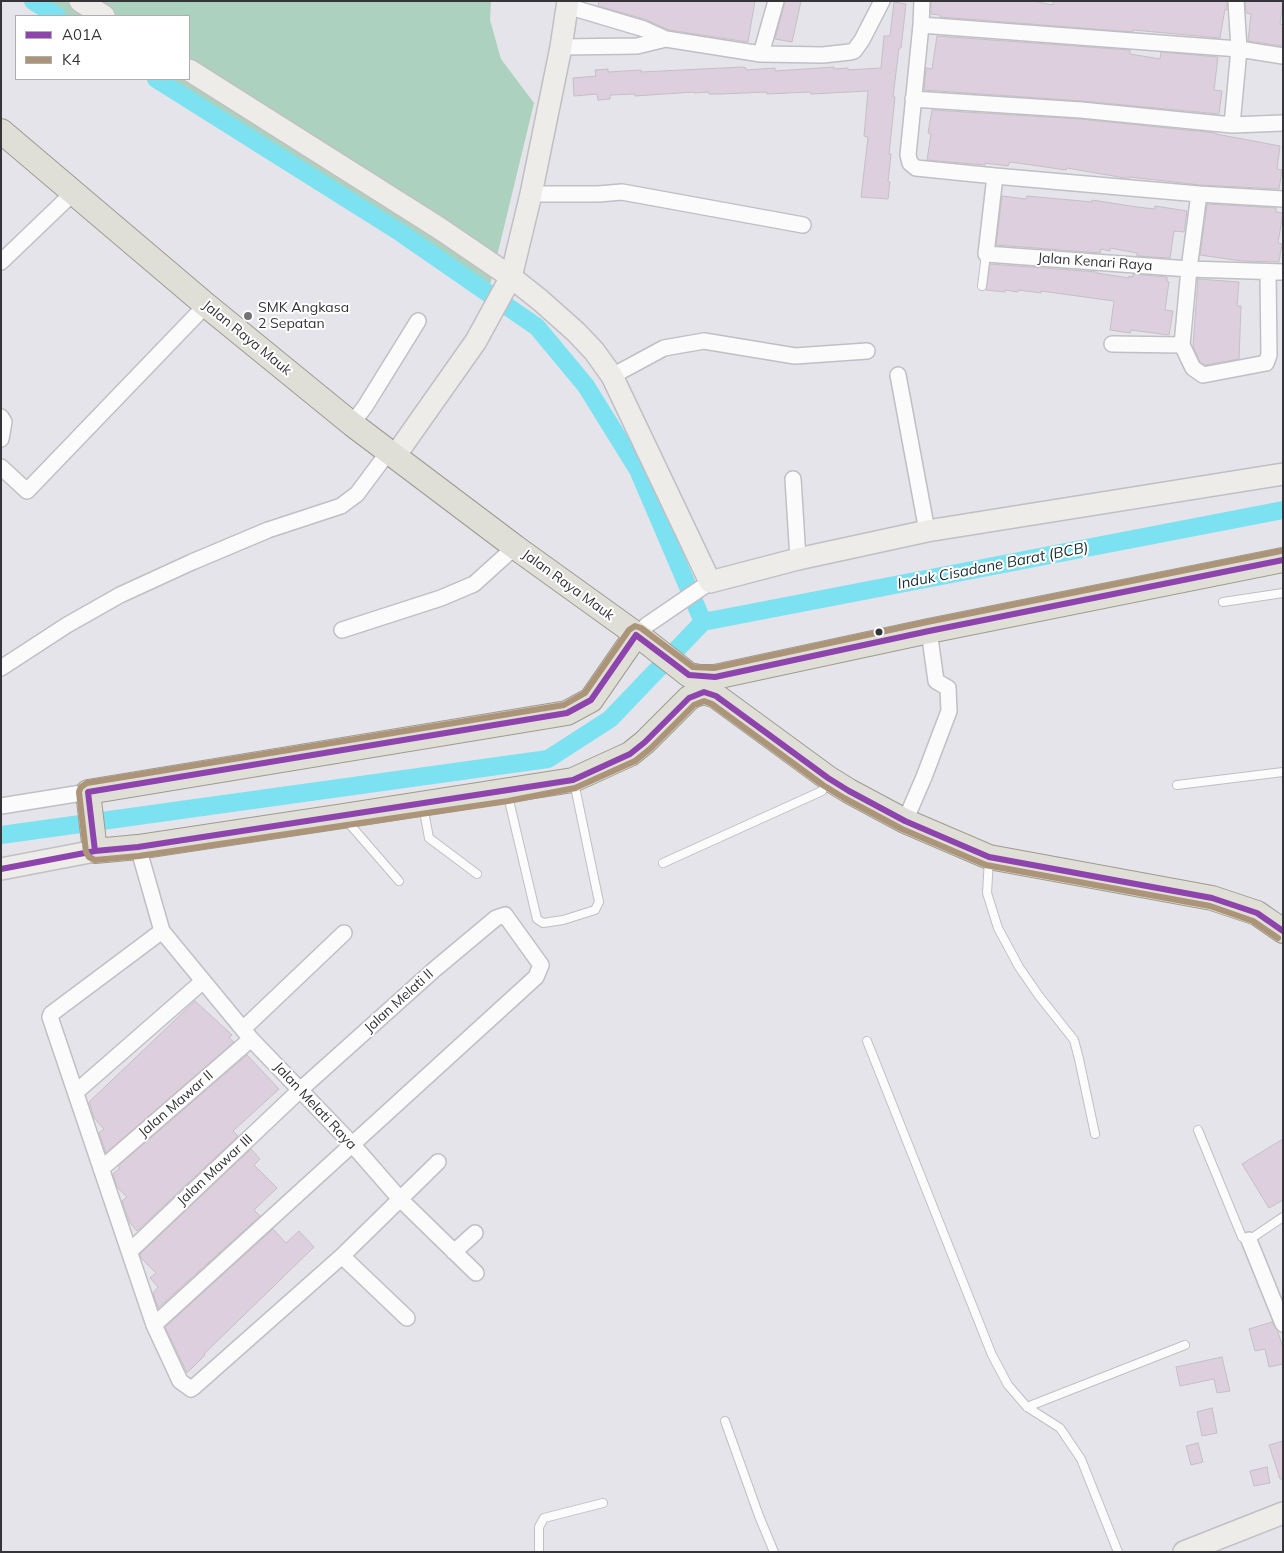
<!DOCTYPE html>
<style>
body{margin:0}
#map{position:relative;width:1284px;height:1553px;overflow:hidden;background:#e5e4eb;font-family:Mulish,sans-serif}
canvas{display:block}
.frame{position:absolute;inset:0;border:2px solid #353439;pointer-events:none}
.legend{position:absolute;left:15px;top:15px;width:175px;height:65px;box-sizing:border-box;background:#fff;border:1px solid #aeaeb0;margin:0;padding:6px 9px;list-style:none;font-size:15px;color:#353439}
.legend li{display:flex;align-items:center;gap:10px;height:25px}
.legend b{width:25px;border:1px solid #aeaeb0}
</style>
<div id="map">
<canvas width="1284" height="1553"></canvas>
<div class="frame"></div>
<ul class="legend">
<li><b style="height:6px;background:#8e44ad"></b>A01A</li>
<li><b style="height:6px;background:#ab9477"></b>K4</li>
</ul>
</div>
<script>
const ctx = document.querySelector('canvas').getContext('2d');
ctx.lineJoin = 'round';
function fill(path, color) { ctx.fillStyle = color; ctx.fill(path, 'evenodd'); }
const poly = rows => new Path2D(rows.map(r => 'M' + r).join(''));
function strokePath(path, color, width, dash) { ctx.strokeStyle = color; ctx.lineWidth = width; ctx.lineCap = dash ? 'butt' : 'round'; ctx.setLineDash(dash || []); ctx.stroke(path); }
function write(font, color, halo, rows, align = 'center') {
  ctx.font = font + ' Mulish,sans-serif'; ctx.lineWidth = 4; ctx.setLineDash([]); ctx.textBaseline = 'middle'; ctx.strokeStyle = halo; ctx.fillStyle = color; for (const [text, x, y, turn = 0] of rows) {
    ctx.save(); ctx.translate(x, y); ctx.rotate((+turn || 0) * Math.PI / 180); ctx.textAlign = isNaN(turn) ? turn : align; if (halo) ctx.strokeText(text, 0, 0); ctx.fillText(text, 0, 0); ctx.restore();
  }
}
fill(poly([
 [40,1,491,1,490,20,501,59,534,103,490,285,163,79,189,79,189,16,64,16]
]), '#acd2bf');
strokePath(poly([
 [33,1,57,16],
 [156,79,401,233,537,327,586,386,638,470,703,622],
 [703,622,1283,510],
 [1,835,548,759,610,719,703,622]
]), '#7ce1f0', 18);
const building = poly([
 [599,1,755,1,748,42,669,30,647,20,598,6,599,1],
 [785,1,801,1,792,42,775,39,785,1],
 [931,1,1033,1,1053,5,1053,1,1227,1,1227,10,1225,9,1220,38,1133,30,1133,32,940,17,940,15,931,14,931,1],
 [1245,1,1283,1,1280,24,1283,25,1283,46,1248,41,1251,14,1246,13,1245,1],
 [894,2,906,4,901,48,899,48,893,97,895,97,889,154,891,154,888,182,890,182,888,199,861,197,868,137,864,136,868,91,811,94,810,92,767,94,767,92,721,94,709,94,709,92,694,93,694,92,635,96,635,94,610,95,610,99,598,100,597,94,574,96,573,78,596,76,595,70,608,69,608,72,641,70,641,72,742,67,746,68,746,70,775,68,775,71,834,67,834,69,848,68,848,70,881,68,884,36,890,36,894,2],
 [937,36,1130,50,1130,54,1160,59,1161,52,1218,57,1214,90,1222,91,1219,114,1082,101,924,90,926,68,932,69,937,36],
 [932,110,1080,119,1216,133,1216,134,1280,146,1277,169,1282,170,1279,189,1200,185,1130,177,1130,178,1125,178,1067,168,1066,170,1011,162,1009,163,1008,166,985,163,985,165,927,160,931,134,928,133,932,110],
 [1002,196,1026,199,1027,196,1092,202,1092,200,1137,207,1155,209,1155,206,1187,211,1184,232,1174,231,1170,258,1137,256,1137,253,1110,248,1110,251,1101,249,1100,253,996,245,1002,196],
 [1207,204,1276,208,1276,212,1283,213,1278,243,1282,244,1279,262,1242,261,1200,255,1207,204],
 [990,264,1097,272,1097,273,1129,278,1129,276,1133,277,1133,274,1167,277,1167,281,1169,282,1165,310,1173,311,1169,335,1131,330,1130,333,1110,330,1114,301,1041,291,1041,293,1018,290,1018,292,1005,290,1005,292,986,290,990,264],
 [1198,279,1239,282,1237,306,1241,306,1239,359,1205,365,1200,362,1193,346,1198,279],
 [195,1001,232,1035,229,1038,234,1042,106,1153,99,1133,104,1129,94,1118,89,1102,195,1001],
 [247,1055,279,1089,233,1131,238,1136,137,1231,130,1223,122,1201,127,1197,117,1187,113,1174,120,1168,118,1166,247,1055],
 [1283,1139,1283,1200,1269,1208,1242,1164,1283,1139],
 [251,1149,260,1159,254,1165,277,1188,254,1210,260,1216,158,1308,153,1293,158,1287,150,1278,156,1273,141,1258,140,1254,251,1149],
 [273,1229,286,1243,299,1231,314,1247,204,1354,205,1355,187,1373,165,1327,273,1229],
 [1272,1322,1278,1332,1283,1348,1283,1364,1269,1367,1265,1349,1255,1351,1249,1329,1272,1322],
 [1222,1357,1230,1391,1217,1393,1214,1379,1180,1386,1176,1367,1222,1357],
 [1212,1408,1217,1433,1202,1436,1197,1412,1212,1408],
 [1283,1441,1283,1479,1280,1479,1269,1445,1283,1441],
 [1198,1443,1203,1462,1191,1465,1186,1446,1198,1443],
 [1267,1467,1270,1483,1254,1486,1250,1471,1267,1467]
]);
fill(building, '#decfde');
strokePath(building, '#c2c0c4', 1);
const lane = poly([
 [982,286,986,254],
 [1223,602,1283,593],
 [1177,785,1283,772],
 [507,792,537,919,543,923,563,920,595,910,599,902,574,782],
 [423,806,429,838,477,874],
 [346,820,399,881],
 [989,859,987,893,998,928,1019,967,1039,996,1074,1040,1079,1059,1095,1134],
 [663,863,822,791,827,780],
 [867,1041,992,1355,1008,1385,1027,1407,1060,1428,1081,1459,1118,1552],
 [1198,1130,1242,1237,1246,1240,1249,1240,1283,1217],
 [1027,1407,1185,1345],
 [725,1421,759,1516,774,1552],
 [539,1552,539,1527,544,1518,603,1503]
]);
const street = poly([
 [922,1,921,25,908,155,910,163,916,168,995,176,1199,194,1283,199],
 [567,6,644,29,666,39],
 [921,25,1239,49,1283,56],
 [561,47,637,46,666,39,761,54,823,55,850,52,854,51,862,40,882,1],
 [761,54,776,1],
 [913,99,1081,110,1232,125,1283,123],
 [1232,125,1239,49,1236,1],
 [995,176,986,254,1189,269,1283,272],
 [531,194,598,194,622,192,803,225],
 [1,262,73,193],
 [1112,344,1182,345],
 [1182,345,1193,368,1203,375,1266,363,1269,355,1268,272],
 [1182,345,1189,269,1199,194],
 [898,375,927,531],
 [612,376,664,348,704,341,795,356,867,351],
 [1,417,4,422,1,439],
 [352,424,366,405,418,321],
 [1,467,27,491,206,305],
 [793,479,798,559],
 [342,630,441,598,474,584,515,547],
 [636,635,647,625,710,582],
 [1,668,67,625,120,595,192,562,268,530,341,506,357,494,389,451],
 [1,806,88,792],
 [905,821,924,777,949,711,948,688,936,681,929,631],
 [138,847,162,931,251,1039,352,1144,400,1199,476,1273],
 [162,931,51,1014,50,1017,154,1325,180,1381,191,1389,194,1387,342,1256,438,1162],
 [243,1029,344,933],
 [76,1092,202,982],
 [101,1169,251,1039],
 [1249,1240,1283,1324],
 [130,1251,300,1090,435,969,496,918,505,915,541,965,536,977,154,1325],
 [454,1252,475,1233],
 [342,1256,407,1318]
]);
const secondary = poly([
 [80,1,104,16],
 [189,70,439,228,511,277,540,300,576,332,594,351,612,376,710,582,798,559,927,531,1283,474],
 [395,456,476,341,511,277,531,194,561,47,568,1],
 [1,869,95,851],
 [1184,1552,1283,1513]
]);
const primary = poly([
 [1,131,206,305,352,424,515,547,647,642,689,675,700,677,715,677,929,631,1283,560],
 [636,635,591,700,567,713,88,792,95,851,138,847,343,816,573,780,630,754,645,742,689,698,694,695,704,692,716,696,828,778,849,791,905,821,989,857,1212,898,1257,913,1283,931]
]);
strokePath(lane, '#c0bfc4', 10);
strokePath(street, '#c0bfc4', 18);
strokePath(secondary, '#c0bfc4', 24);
strokePath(primary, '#9e9b8e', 26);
strokePath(lane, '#fbfbfc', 8);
strokePath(street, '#fbfbfc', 15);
strokePath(secondary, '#eeece9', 21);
strokePath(primary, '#e0dfd7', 24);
strokePath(poly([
 [95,851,88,792,567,713,591,700,636,635,689,675,715,677,929,631,1283,560],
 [1,869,95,851,138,847,573,780,630,754,645,742,689,698,704,692,716,696,828,778,849,791,905,821,989,857,1212,898,1257,913,1283,931]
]), '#8e44ad', 6);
strokePath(poly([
 [1278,938,1253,921,1210,906,986,865,902,829,844,798,823,785,712,704,704,701,694,705,651,748,635,761,575,788,508,801,139,856,95,860,89,857,86,852,79,792,81,787,87,783,564,705,585,693,629,630,635,626,641,628,693,667,714,668,927,622,1281,551]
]), '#ab9477', 6);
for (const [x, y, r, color] of [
 [248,316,5,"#737277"],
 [879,632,4.5,"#353439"]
]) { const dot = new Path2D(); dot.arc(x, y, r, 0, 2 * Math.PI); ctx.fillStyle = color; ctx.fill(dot); strokePath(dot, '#fff', 2); }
write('14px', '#353439', '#fff', [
 ["Jalan Kenari Raya",1095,262,4],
 ["Jalan Raya Mauk",247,338,39],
 ["Jalan Raya Mauk",568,585,36],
 ["Jalan Melati II",399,1001,-42],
 ["Jalan Mawar II",176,1104,-41],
 ["Jalan Melati Raya",315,1106,47],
 ["Jalan Mawar III",215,1170,-43]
]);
write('14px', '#353439', '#fff', [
 ["SMK Angkasa",258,308],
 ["2 Sepatan",258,324]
], 'left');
write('italic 15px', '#172f33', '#fff', [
 ["Induk Cisadane Barat (BCB)",993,566,-11]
]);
</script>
